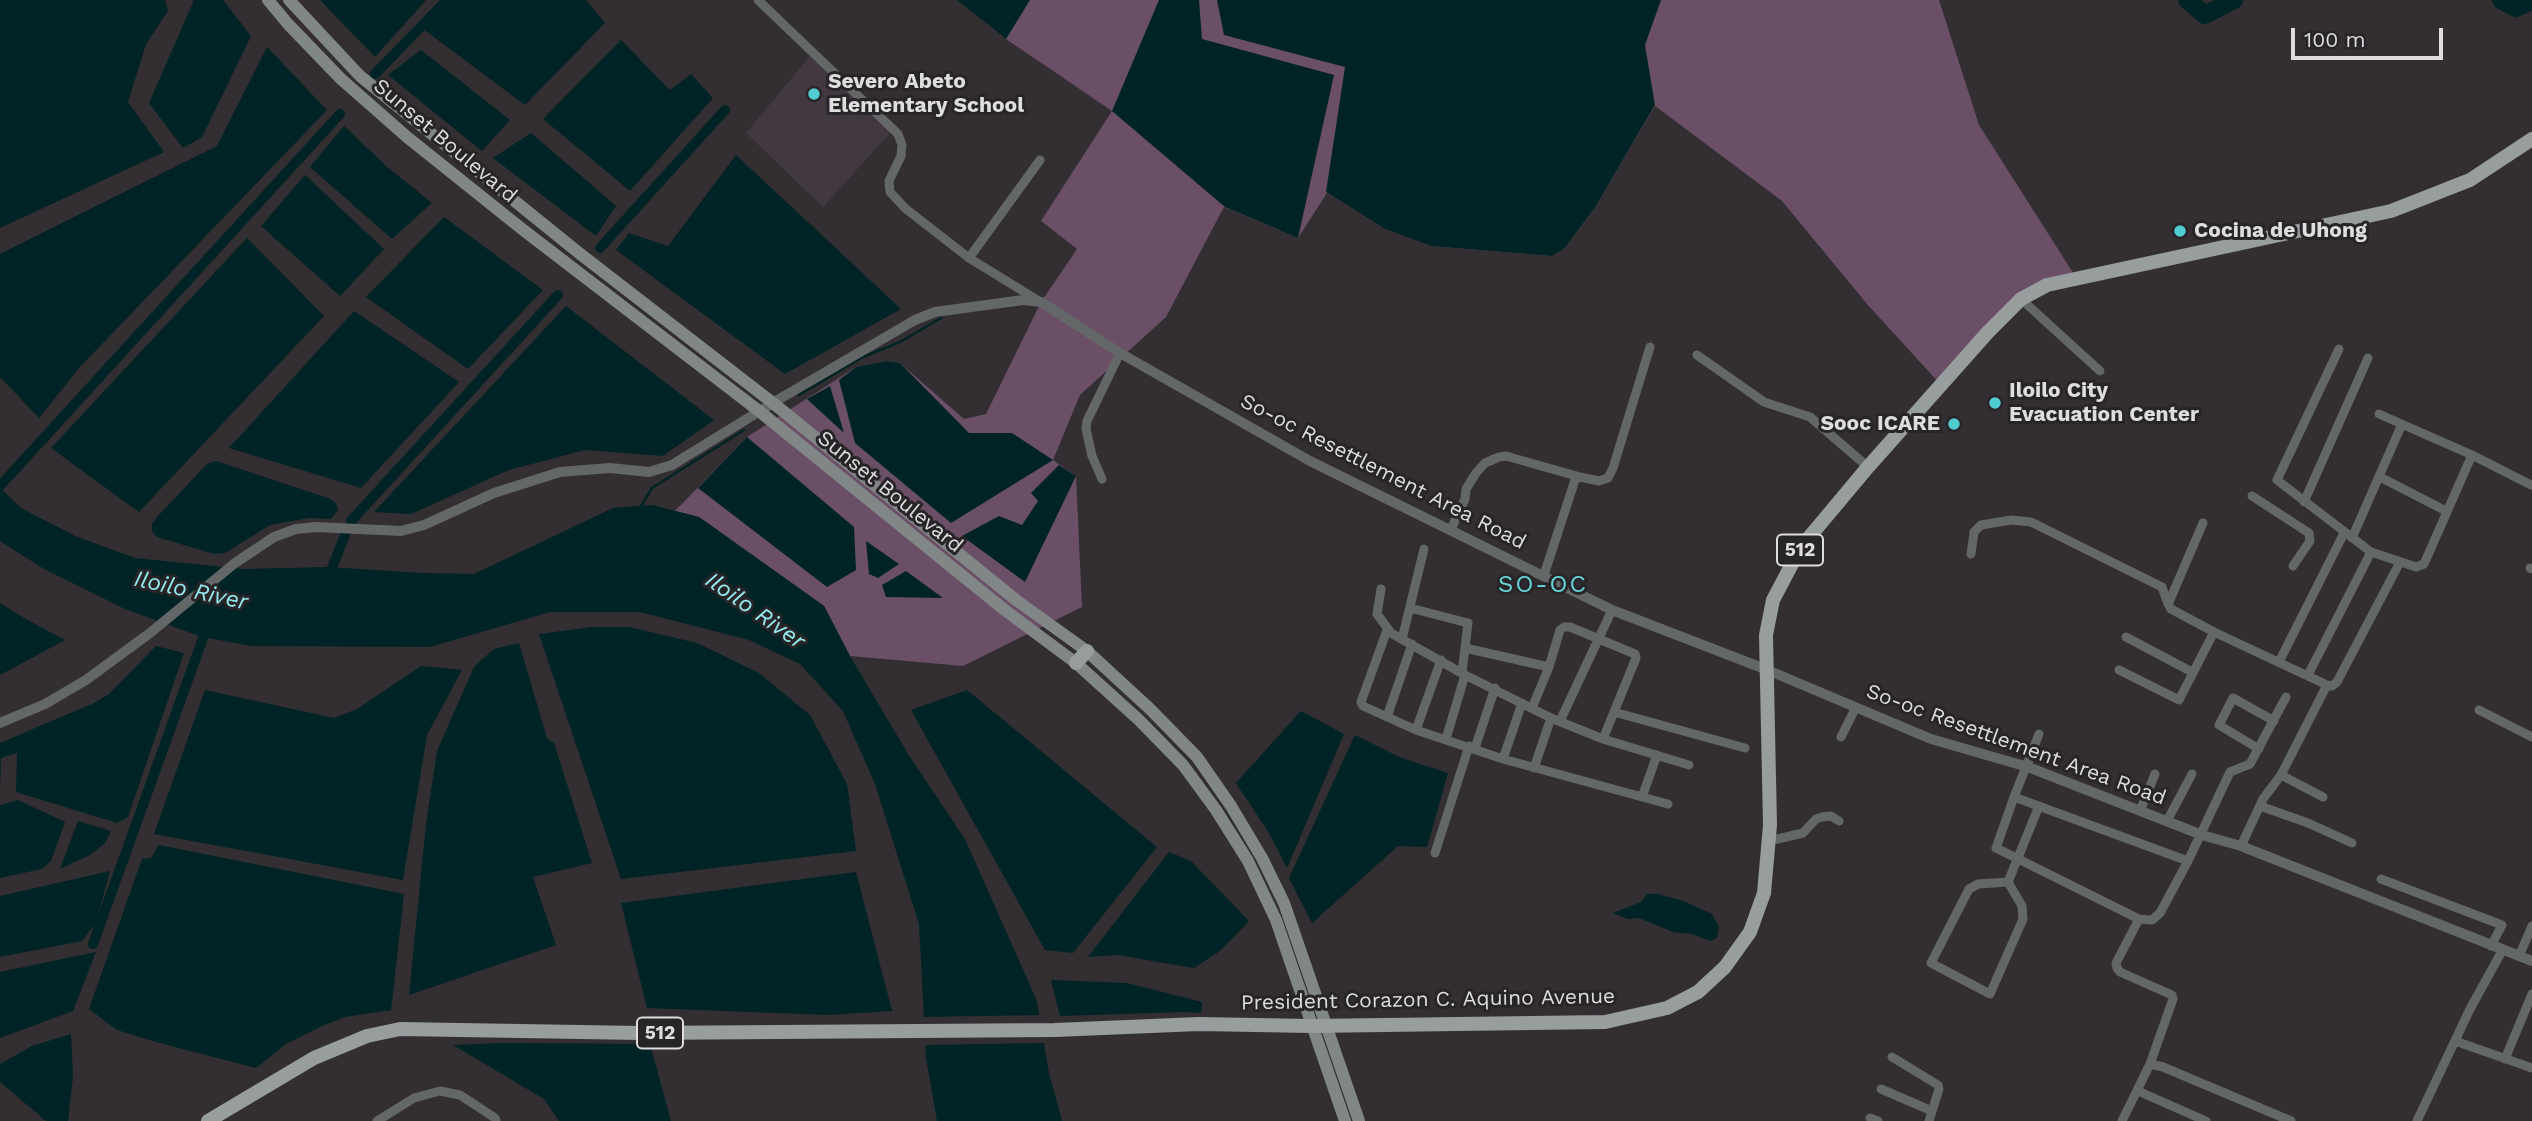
<!DOCTYPE html>
<style>
body{margin:0}
#map{position:relative;width:2532px;height:1121px;overflow:hidden;background:#322e32;font-family:"Work Sans",sans-serif}
canvas{display:block}
.scale{position:absolute;left:2291px;top:28px;width:152px;height:32px;box-sizing:border-box;border:4px solid #dfdddf;border-top:0;padding-left:9px;font-size:21px;line-height:24px;white-space:nowrap;color:#dfdddf;-webkit-text-stroke:5px #282528;paint-order:stroke}
</style>
<div id="map">
<canvas width="2532" height="1121"></canvas>
<div class="scale">100 m</div>
</div>
<script>
const ctx = document.querySelector('canvas').getContext('2d');
ctx.lineJoin = 'round';
function fill(path, color) { ctx.fillStyle = color; ctx.fill(path, 'evenodd'); }
const poly = rows => new Path2D(rows.map(r => 'M' + r).join(''));
function strokePath(path, color, width, dash) { ctx.strokeStyle = color; ctx.lineWidth = width; ctx.lineCap = dash ? 'butt' : 'round'; ctx.setLineDash(dash || []); ctx.stroke(path); }
function write(font, color, halo, rows, align = 'center') {
  ctx.font = font + ' "Work Sans",sans-serif'; ctx.lineWidth = 6; ctx.setLineDash([]); ctx.textBaseline = 'middle'; ctx.strokeStyle = halo; ctx.fillStyle = color; for (const [text, x, y, turn = 0] of rows) {
    ctx.save(); ctx.translate(x, y); ctx.rotate((+turn || 0) * Math.PI / 180); ctx.textAlign = isNaN(turn) ? turn : align; if (halo) ctx.strokeText(text, 0, 0); ctx.fillText(text, 0, 0); ctx.restore();
  }
}
fill(poly([
 [810,56,891,132,823,207,746,133]
]), '#423940');
fill(poly([
 [957,0,1939,0,1979,125,2077,279,2029,293,1941,385,1867,304,1782,201,1655,106,1596,206,1564,249,1552,256,1431,246,1385,229,1327,193,1298,238,1224,207,1166,317,1080,395,1053,460,1076,476,1082,607,963,666,850,656,824,606,699,517,675,511,747,437,856,367,887,361,900,363,964,419,986,414,1041,302,1077,249,1041,221,1112,111,1006,39]
]), '#6a4f67');
fill(poly([
 [0,0,165,0,168,11,146,44,128,102,164,152,0,228],
 [194,0,223,0,251,36,202,137,183,148,149,103],
 [320,0,426,0,375,57],
 [451,0,586,0,605,23,525,105,423,29],
 [957,0,1030,0,1006,39],
 [1159,0,1199,0,1202,39,1334,75,1298,238,1225,207,1112,111],
 [1217,0,1661,0,1645,45,1655,105,1596,206,1564,249,1552,256,1431,246,1385,229,1326,192,1345,67,1224,35],
 [621,40,670,90,691,74,713,98,630,191,543,119],
 [267,47,327,110,79,368,39,418,0,377,0,254,217,146],
 [421,50,510,120,482,151,388,75],
 [344,126,386,166,432,203,392,239,310,167],
 [531,133,616,206,596,236,493,158],
 [736,155,901,309,785,374,616,250,629,233,668,246],
 [305,175,384,249,340,296,261,226],
 [444,217,543,290,468,369,366,297],
 [247,238,324,316,139,512,51,448],
 [566,306,714,420,663,456,585,450,509,470,411,514,374,512],
 [354,311,459,382,361,488,229,448],
 [887,361,900,363,969,433,1012,433,1053,460,951,523,855,443,839,380,856,367],
 [830,386,844,433,807,399],
 [747,437,854,527,856,570,827,587,698,488],
 [216,461,328,498,336,503,338,510,331,519,309,518,270,525,225,553,214,554,157,537,152,531,152,524,157,517,207,464],
 [1059,465,1076,476,1025,582,962,536,999,516,1022,525,1038,501,1031,493],
 [0,488,21,508,75,536,135,558,243,569,328,567,423,573,474,574,613,508,652,505,699,517,824,606,850,656,908,754,965,839,1037,1001,1049,1073,1062,1121,937,1121,926,1058,919,924,875,784,843,711,800,664,749,640,640,612,550,612,430,647,252,646,202,637,125,609,44,569,0,541],
 [866,541,899,564,878,578,869,574],
 [906,571,943,598,886,597,882,585],
 [0,603,24,618,65,640,0,675],
 [592,627,629,627,697,643,759,673,810,715,847,784,856,851,621,879,539,634],
 [519,643,547,738,554,743,592,863,533,877,556,945,409,995,426,824,437,751,474,667,494,649],
 [156,646,184,653,128,817,117,823,16,792,17,753,1,758,0,791,0,743,94,703,109,694],
 [421,666,462,670,427,735,403,880,154,834,205,690,334,718,357,709],
 [967,690,1157,847,1073,953,1045,950,911,710],
 [1301,711,1344,734,1287,868,1269,833,1236,783],
 [1355,735,1399,757,1448,773,1427,847,1398,846,1312,923,1289,878],
 [18,800,65,822,51,861,42,869,0,878,0,805],
 [78,821,111,831,105,843,90,855,60,869],
 [159,845,404,894,391,1010,345,1017,322,1026,286,1044,256,1068,156,1042,117,1030,89,1009,142,859,151,858],
 [1169,852,1191,861,1249,921,1220,951,1194,968,1117,955,1088,957],
 [110,871,96,923,82,941,0,957,0,896],
 [856,872,892,1011,828,1015,647,1008,621,903],
 [1647,894,1658,894,1683,901,1712,914,1719,927,1717,938,1710,941,1692,934,1673,932,1639,918,1628,919,1613,913,1641,902],
 [96,952,73,1011,0,1038,0,972],
 [1051,980,1127,983,1202,1002,1201,1013,1183,1012,1060,1016],
 [71,1034,73,1077,68,1121,46,1121,0,1082,0,1064,32,1046],
 [504,1043,650,1044,671,1121,559,1121,544,1099,453,1045]
]), '#002425');
fill(poly([
 [1043,1015,1048,1043,922,1045,920,1017]
]), '#322e32');
strokePath(poly([
 [799,395,863,357,900,342,941,318],
 [641,506,652,488,744,430]
]), '#002425', 2.5);
strokePath(poly([
 [375,74,447,0],
 [600,248,725,110],
 [0,486,340,114],
 [351,521,558,295],
 [328,578,345,535],
 [93,944,208,624]
]), '#002425', 10);
strokePath(poly([
 [2187,0,2205,15,2234,0],
 [2501,0,2516,8,2532,1]
]), '#002425', 18);
strokePath(poly([
 [758,0,898,134,902,145,901,156,889,181,890,192,906,209,969,258,1039,301],
 [969,258,1040,160],
 [2021,299,2100,371],
 [1697,355,1764,402,1810,417,1868,467],
 [2379,414,2472,455,2531,485],
 [2380,477,2446,511],
 [1102,479,1092,456,1086,429,1087,421,1120,353],
 [2252,496,2309,533,2310,541,2293,566],
 [2304,502,2368,358],
 [1451,529,1465,499,1466,489,1476,473,1485,463,1499,457,1506,456,1580,477],
 [2352,538,2402,424],
 [2371,552,2416,567,2424,564,2472,455],
 [1971,554,1974,532,1981,525,2011,520,2031,522,2162,587,2168,604,2171,609,2214,632,2327,685,2281,775,2263,799,2241,846],
 [2530,568,2532,569],
 [1544,575,1575,480,1580,477,1599,481,1608,478,1613,468,1650,347],
 [1381,589,1377,614,1391,633],
 [2169,602,2203,523],
 [1410,608,1468,623,1462,673],
 [2126,637,2192,672],
 [1402,639,1424,549],
 [1465,648,1549,667],
 [2279,662,2344,533],
 [2119,670,2179,700,2214,632],
 [2308,675,2371,552,2277,480,2339,349],
 [2327,685,2332,686,2337,682,2400,562],
 [1532,708,1549,667,1560,630,1564,627,1570,627,1635,654,1636,658,1603,739],
 [2479,710,2532,737],
 [1614,712,1745,748],
 [1387,717,1412,644],
 [1560,721,1612,610],
 [1416,730,1441,660],
 [2039,734,2014,797,2188,861],
 [1841,737,1856,707],
 [1446,739,1465,675],
 [1475,748,1495,688],
 [2259,749,2219,725,2233,698,2274,721],
 [1503,759,1522,703],
 [1534,768,1551,718],
 [2281,775,2323,797],
 [1642,797,1657,755],
 [2014,797,1996,848,2139,919,2152,920,2160,913,2188,861,2230,772,2250,764,2286,697],
 [1668,804,1503,759,1416,730,1363,706,1361,702,1386,633,1391,633,1465,675,1551,718,1603,739,1689,765],
 [2260,806,2308,823,2352,843],
 [2140,811,2155,774],
 [2167,821,2192,774],
 [1769,841,1803,833,1816,819,1822,817,1831,816,1839,821],
 [1435,853,1469,746],
 [2381,879,2502,925,2491,946],
 [2008,882,2022,906,2023,919,1990,994,1931,963,1969,889,1978,884,2008,882],
 [2008,882,2039,806],
 [2139,919,2116,963,2117,968,2120,972,2172,995,2173,999,2150,1064],
 [2519,956,2532,926],
 [2455,1041,2532,1068],
 [1892,1057,1938,1085,1939,1089,1929,1121],
 [2505,1059,2532,994],
 [1881,1089,1932,1111],
 [2138,1091,2206,1121],
 [1870,1118,1878,1121],
 [377,1121,414,1098,440,1091,460,1095,495,1118,496,1121],
 [2122,1121,2150,1064,2163,1067,2291,1121],
 [2417,1121,2470,1009,2502,951]
]), '#646767', 9);
strokePath(poly([
 [0,723,45,704,86,680,150,633,235,563,274,537,296,529,316,527,401,531,424,525,494,493,560,472,610,468,649,472,672,465,781,398,915,320,935,312,1023,300,1041,302,1120,353,1310,461,1612,610,1765,669,1931,739,2028,767,2202,835,2241,846,2532,961]
]), '#646767', 10);
strokePath(poly([
 [268,0,288,24,341,79,407,137,522,229,759,411,1006,611,1076,663,1139,720,1183,765,1216,810,1248,861,1276,920,1345,1121],
 [289,0,360,76,579,253,773,403,1016,600,1087,651,1150,709,1197,757,1231,806,1262,858,1284,903,1359,1121]
]), '#818686', 12);
strokePath(poly([
 [1076,663,1087,651],
 [208,1121,314,1058,367,1036,400,1029,640,1033,1055,1030,1199,1024,1311,1026,1605,1022,1667,1008,1698,992,1725,967,1750,932,1764,893,1770,825,1766,635,1773,600,1801,547,1868,467,1988,332,2021,299,2047,285,2391,211,2470,180,2532,139]
]), '#989d9e', 14);
for (const [x, y, r, color] of [
 [814,94,7,"#51ccd1"],
 [2180,231,7,"#51ccd1"],
 [1995,403,7,"#51ccd1"],
 [1954,424,7,"#51ccd1"]
]) { const dot = new Path2D(); dot.arc(x, y, r, 0, 2 * Math.PI); ctx.fillStyle = color; ctx.fill(dot); strokePath(dot, '#282528', 2.5); }
for (const [x, y, w] of [
 [1800,550,46],
 [660,1033,46]
]) { const box = new Path2D(); box.roundRect(x - w / 2, y - 15.5, w, 31, 5); ctx.fillStyle = '#282528'; ctx.fill(box); strokePath(box, '#dfdddf', 2); }
write('bold 19px', '#dfdddf', null, [
 ["512",1800,550],
 ["512",660,1033]
]);
write('bold 21px', '#dfdddf', '#282528', [
 ["Severo Abeto",828,82],
 ["Elementary School",828,106],
 ["Cocina de Uhong",2194,231],
 ["Iloilo City",2009,391],
 ["Evacuation Center",2009,415],
 ["Sooc ICARE",1940,424,"right"]
], 'left');
write('21px', '#dfdddf', '#282528', [
 ["Sunset Boulevard",445,141,40],
 ["So-oc Resettlement Area Road",1383,472,27],
 ["Sunset Boulevard",890,492,39],
 ["So-oc Resettlement Area Road",2016,745,20],
 ["President Corazon C. Aquino Avenue",1428,1000,-1]
]);
write('italic 23px', '#94eaed', '#282528', [
 ["Iloilo River",191,591,12],
 ["Iloilo River",755,611,35]
]);
ctx.letterSpacing = '2px';
write('24px', '#66d3d7', '#282528', [
 ["SO-OC",1543,585]
]);
ctx.letterSpacing = '0px';
</script>
